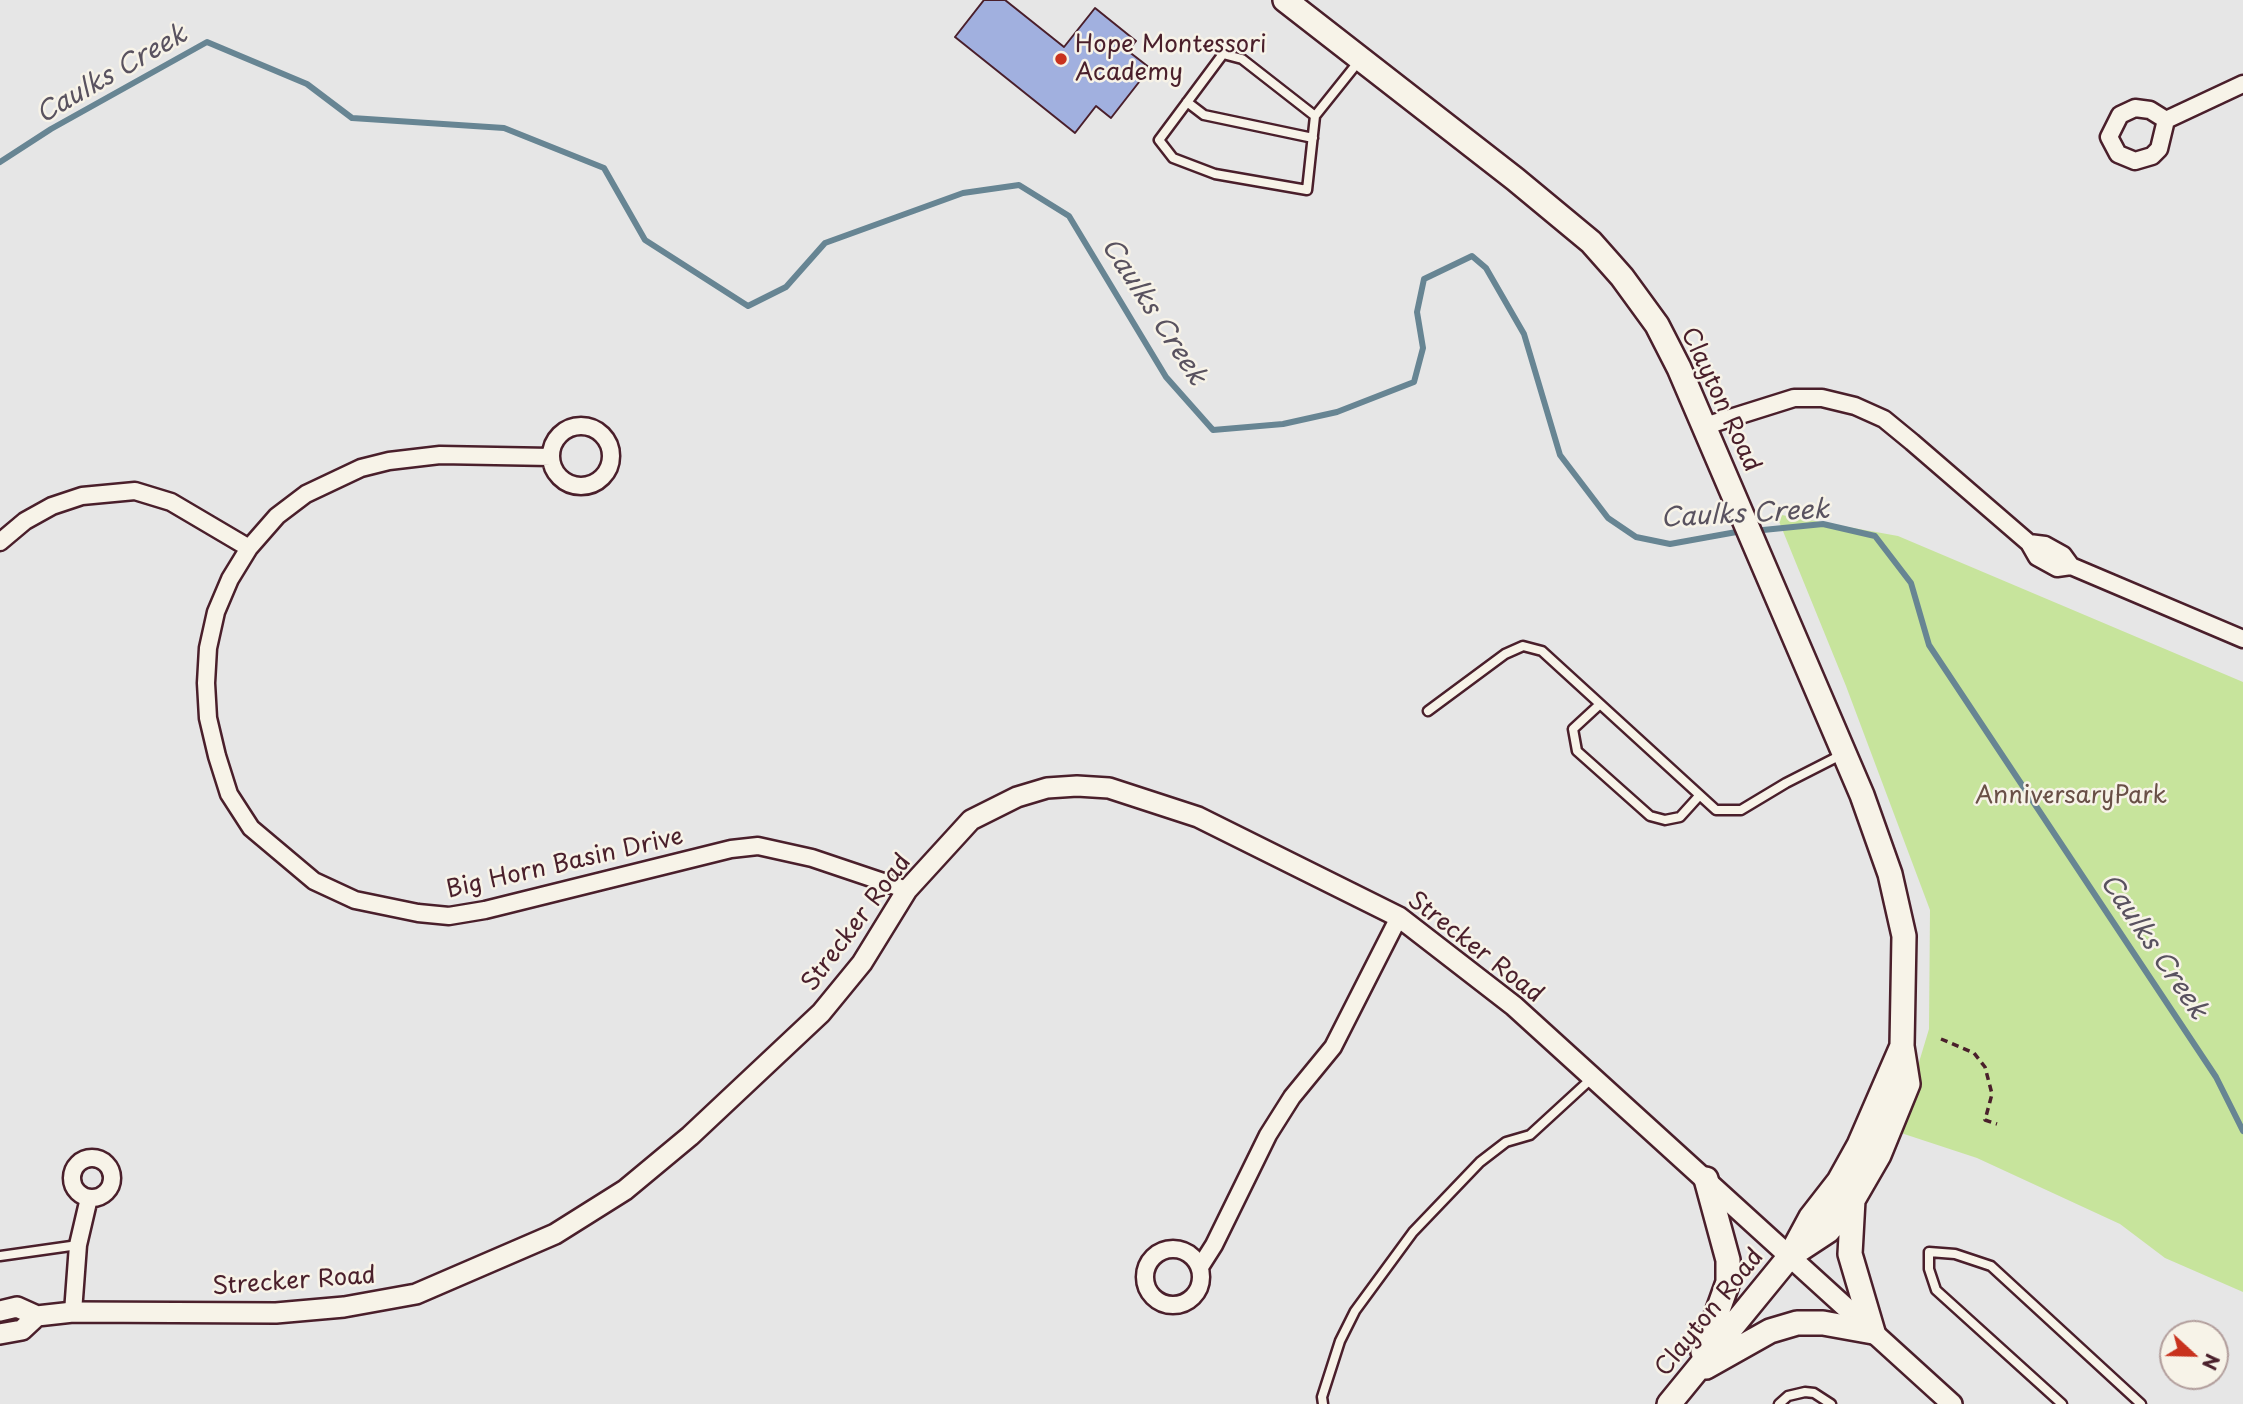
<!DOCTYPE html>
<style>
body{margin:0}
#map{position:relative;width:2243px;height:1404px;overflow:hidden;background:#e6e6e6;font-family:"Playpen Sans",sans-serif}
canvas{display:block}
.north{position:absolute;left:2159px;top:1320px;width:70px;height:70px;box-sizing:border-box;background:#f7f3e8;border:2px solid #b29e9c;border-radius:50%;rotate:112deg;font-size:19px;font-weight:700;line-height:28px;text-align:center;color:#4a1f2b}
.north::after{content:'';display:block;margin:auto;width:24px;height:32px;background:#c8321e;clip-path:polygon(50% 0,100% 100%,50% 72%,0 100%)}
</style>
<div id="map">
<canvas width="2243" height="1404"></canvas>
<div class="north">N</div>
</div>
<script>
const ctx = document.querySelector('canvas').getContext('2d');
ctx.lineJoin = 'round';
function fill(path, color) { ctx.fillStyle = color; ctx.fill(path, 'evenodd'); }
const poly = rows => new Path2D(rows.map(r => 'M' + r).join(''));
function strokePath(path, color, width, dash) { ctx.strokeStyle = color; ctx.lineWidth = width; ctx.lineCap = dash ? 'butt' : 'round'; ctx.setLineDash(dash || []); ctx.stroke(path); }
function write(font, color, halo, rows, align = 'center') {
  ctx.font = font + ' "Playpen Sans",sans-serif'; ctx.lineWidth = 5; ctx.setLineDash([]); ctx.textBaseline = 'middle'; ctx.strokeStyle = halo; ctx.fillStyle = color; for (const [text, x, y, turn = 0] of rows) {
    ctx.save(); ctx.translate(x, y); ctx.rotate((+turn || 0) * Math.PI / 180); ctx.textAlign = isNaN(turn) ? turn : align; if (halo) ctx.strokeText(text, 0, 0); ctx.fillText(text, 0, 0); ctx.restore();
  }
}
fill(poly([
 [1776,514,1898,536,2243,682,2243,1292,2165,1258,2120,1224,1977,1158,1898,1132,1929,1029,1930,910,1846,686]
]), '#c7e49c');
strokePath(poly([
 [0,162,51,129,207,42,307,84,352,118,504,128,604,168,645,240,748,306,786,287,825,243,963,193,1019,185,1069,216,1166,377,1213,430,1283,424,1337,412,1414,382,1423,348,1417,312,1424,279,1472,256,1486,268,1524,334,1560,455,1608,518,1636,537,1670,544,1742,531],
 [1753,531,1823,524,1875,536,1911,583,1929,645,2216,1077,2243,1131]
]), '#678593', 6);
const building = poly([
 [984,0,1005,0,1064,47,1095,8,1136,41,1128,51,1150,68,1111,118,1096,106,1075,133,955,37,984,0]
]);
fill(building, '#a1b0df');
strokePath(building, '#4a1f2b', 2);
const service = poly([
 [1187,102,1204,115,1313,138],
 [1315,116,1307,190,1215,174,1173,158,1159,140,1223,54,1242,59,1315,116,1359,61],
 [1599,705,1573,729,1577,751,1650,816,1665,820,1680,817,1699,796],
 [1428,711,1505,654,1523,646,1542,651,1716,810,1741,810,1786,783,1841,755],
 [0,1256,78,1245],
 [1323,1404,1322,1397,1340,1341,1355,1311,1413,1232,1480,1162,1506,1142,1530,1135,1591,1079],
 [1779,1404,1788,1396,1805,1392,1814,1393,1831,1404],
 [2062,1404,1936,1290,1929,1269,1929,1252,1955,1254,1991,1266,2141,1404]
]);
const minor = poly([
 [2135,108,2150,110,2166,120,2159,149,2152,156,2135,161,2118,154,2109,137,2120,115,2135,108],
 [2166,120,2243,84],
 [1705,426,1794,398,1822,398,1855,406,1884,419,1912,442,2029,543,2037,557,2057,568,2071,566,2243,639],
 '551 456a30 30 0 1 1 60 0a30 30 0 1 1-60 0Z',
 [551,457,440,455,389,461,361,468,306,494,277,516,249,548,230,579,216,612,208,648,206,683,208,718,217,756,229,794,251,828,314,881,355,900,418,913,449,916,485,910,731,849,758,846,812,858,907,890],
 [0,542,25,521,52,506,82,496,135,491,171,502,249,548],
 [2029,543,2045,545,2063,555,2071,566],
 '72 1178a20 20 0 1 1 40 0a20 20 0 1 1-40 0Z',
 '1145 1277a28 28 0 1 1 56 0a28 28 0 1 1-56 0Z',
 [1200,1267,1214,1245,1268,1135,1292,1097,1333,1047,1399,917],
 [73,1312,78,1245,89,1198]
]);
const tertiary = poly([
 [0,1311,17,1307,37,1316,73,1312,276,1313,344,1307,416,1294,555,1234,625,1190,690,1136,821,1013,862,963,907,890,971,820,1017,797,1047,788,1077,786,1109,788,1198,817,1399,917,1514,1006,1952,1404],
 [0,1334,22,1330,37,1316]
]);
const secondary = poly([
 [1285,0,1515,179,1591,242,1622,277,1657,325,1679,368,1862,795,1890,874,1904,936,1902,1046,1908,1084,1879,1155,1853,1200,1828,1231,1790,1256],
 [1703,1352,1728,1282,1728,1260,1706,1179],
 [1706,1367,1770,1331,1797,1323,1823,1323,1873,1332,1850,1254,1853,1200],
 [1669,1404,1790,1256,1811,1217,1839,1181,1859,1145,1902,1046]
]);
strokePath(service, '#4a1f2b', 13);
strokePath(minor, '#4a1f2b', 21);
strokePath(tertiary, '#4a1f2b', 24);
strokePath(secondary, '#4a1f2b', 28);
strokePath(poly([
 [1941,1039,1974,1053,1985,1067,1992,1094,1985,1120,1997,1124]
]), '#4a1f2b', 3.5, [7, 5]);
strokePath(service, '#f7f3e8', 8);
strokePath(minor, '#f7f3e8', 16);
strokePath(tertiary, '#f7f3e8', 19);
strokePath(secondary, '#f7f3e8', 23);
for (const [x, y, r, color] of [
 [1061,59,7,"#c8321e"]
]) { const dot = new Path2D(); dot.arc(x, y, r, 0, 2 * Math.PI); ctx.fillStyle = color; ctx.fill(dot); strokePath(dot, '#f7f3e8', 2.5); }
write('24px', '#4a1f2b', '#f7f3e8', [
 ["Hope Montessori",1075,45],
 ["Academy",1075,73]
], 'left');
write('24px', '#4a1f2b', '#f7f3e8', [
 ["Clayton Road",1720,400,65],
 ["Big Horn Basin Drive",565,864,-13],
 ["Strecker Road",857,923,-53],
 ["Strecker Road",1475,948,38],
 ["Strecker Road",294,1282,-4],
 ["Clayton Road",1710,1313,-51]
]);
write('24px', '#695047', '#f7f3e8', [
 ["AnniversaryPark",2071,796]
]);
write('italic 26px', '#59525f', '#f7f3e8', [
 ["Caulks Creek",112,75,-30],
 ["Caulks Creek",1153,312,57],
 ["Caulks Creek",1745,515,-3],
 ["Caulks Creek",2153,947,56]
]);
</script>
